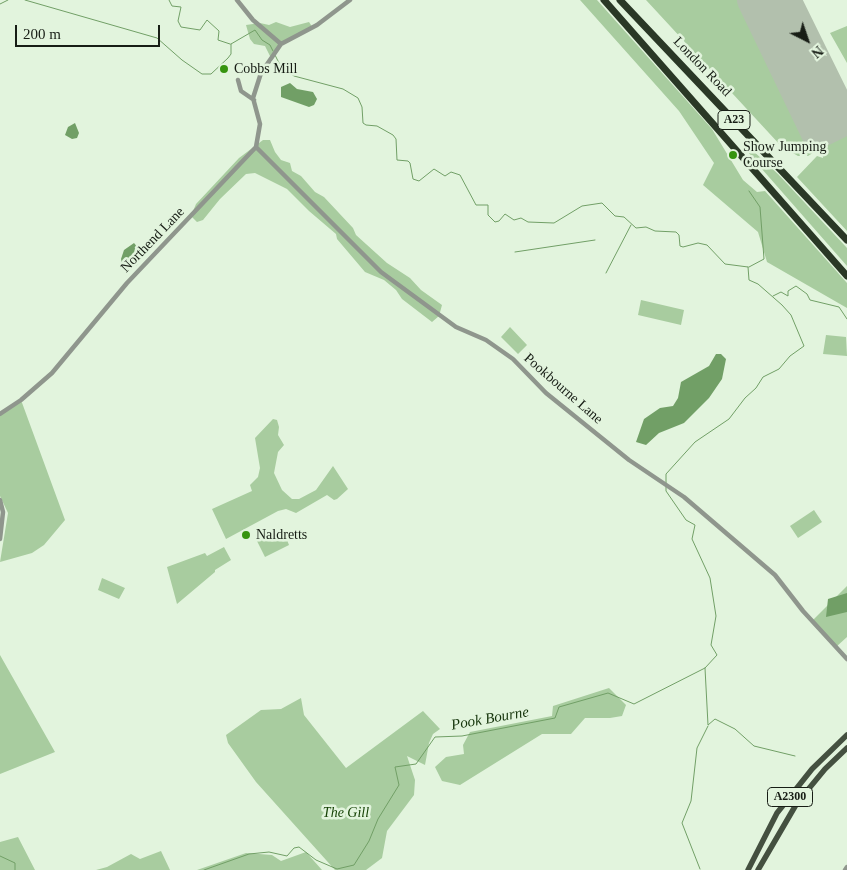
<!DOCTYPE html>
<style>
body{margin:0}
#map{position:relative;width:847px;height:870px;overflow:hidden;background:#e2f4dd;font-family:Georgia,serif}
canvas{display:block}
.north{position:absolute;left:782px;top:15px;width:50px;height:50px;-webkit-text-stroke:4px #e2f4dd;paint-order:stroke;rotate:139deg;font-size:14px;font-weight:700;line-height:20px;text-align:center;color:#171d15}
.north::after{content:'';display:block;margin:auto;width:18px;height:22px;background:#171d15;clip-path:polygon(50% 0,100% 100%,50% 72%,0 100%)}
.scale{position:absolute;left:15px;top:25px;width:145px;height:22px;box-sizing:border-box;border:2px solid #171d15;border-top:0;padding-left:6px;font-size:15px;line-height:18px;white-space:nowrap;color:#171d15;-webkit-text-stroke:4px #e2f4dd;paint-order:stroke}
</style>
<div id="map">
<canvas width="847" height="870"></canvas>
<div class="north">N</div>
<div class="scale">200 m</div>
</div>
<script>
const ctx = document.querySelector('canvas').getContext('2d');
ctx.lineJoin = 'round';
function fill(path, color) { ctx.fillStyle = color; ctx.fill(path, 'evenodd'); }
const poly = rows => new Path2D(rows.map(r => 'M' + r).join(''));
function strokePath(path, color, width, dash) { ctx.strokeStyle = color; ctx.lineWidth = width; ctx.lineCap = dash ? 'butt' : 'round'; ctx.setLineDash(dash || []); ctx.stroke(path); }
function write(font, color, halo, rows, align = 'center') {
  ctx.font = font + ' Georgia,serif'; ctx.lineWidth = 5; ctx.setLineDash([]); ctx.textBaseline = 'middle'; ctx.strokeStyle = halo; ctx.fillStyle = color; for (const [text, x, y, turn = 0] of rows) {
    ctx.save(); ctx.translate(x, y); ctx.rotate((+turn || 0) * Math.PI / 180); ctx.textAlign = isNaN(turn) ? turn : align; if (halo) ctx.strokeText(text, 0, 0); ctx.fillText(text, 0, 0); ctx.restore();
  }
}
fill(poly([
 [580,0,597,0,712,129,743,180,757,192,765,191,847,283,847,308,767,262,758,232,703,185,714,163,679,111],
 [646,0,753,0,822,146,847,123,847,231,797,177,817,156,823,158,822,147,808,156,798,156,781,146],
 [276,22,290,27,309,22,313,28,283,43,271,58,265,46,254,44,250,39,246,25,260,23,269,25],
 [847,26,847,63,830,33],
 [263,140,270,140,275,152,281,160,290,163,292,171,301,176,315,192,324,197,353,228,356,235,387,263,410,278,421,290,442,305,439,316,432,322,402,299,396,290,384,280,365,272,337,239,336,234,309,211,287,189,255,173,246,174,220,199,203,220,197,222,191,216,196,204,239,158],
 [749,147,778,174,847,248,847,266,754,160,746,149],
 [641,300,684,310,681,325,638,315],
 [510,327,527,345,518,354,501,337],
 [826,335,846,337,847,356,823,354],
 [21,400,65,520,44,545,32,553,0,562,8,513,0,496,0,414],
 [273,419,277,420,279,427,278,435,284,445,278,452,274,473,282,490,292,499,299,499,316,490,333,466,348,489,337,499,334,500,327,495,296,513,286,509,278,511,226,539,212,509,252,491,250,485,258,477,260,468,255,438],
 [814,510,822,522,798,538,790,526],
 [268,534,270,537,273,535,276,540,285,535,289,545,265,557,257,541],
 [224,547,231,560,215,570,215,572,177,604,167,567,205,553,207,556],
 [102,578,125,588,119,599,98,590],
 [847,586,847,637,836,647,812,621],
 [0,655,55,752,0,774],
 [609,688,626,705,622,716,610,718,585,718,571,734,542,734,460,785,442,781,435,767,446,757,464,754,463,745,470,732,552,716,553,706],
 [301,698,304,715,346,768,423,711,440,729,433,734,429,743,425,765,407,756,415,780,414,795,387,831,382,858,366,870,335,870,256,782,228,743,226,735,261,710,281,709],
 [18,837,35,870,0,870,0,842],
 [161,851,170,870,96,870,107,867,131,854,140,859],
 [306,852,322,870,197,870,246,853,272,855,281,861]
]), '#a8cc9f');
fill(poly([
 [290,83,297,89,313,92,317,99,314,105,309,107,281,97,281,87],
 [75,123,79,133,77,138,72,139,65,135,68,127],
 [134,243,139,249,139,261,137,265,129,268,122,263,121,259,124,250],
 [716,354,721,354,726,359,722,379,709,398,684,423,659,433,646,445,636,442,644,419,660,408,673,406,678,398,681,382,709,366],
 [847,593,847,612,826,617,828,599]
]), '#719f66');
strokePath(poly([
 [25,0,157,38,182,60,202,74,211,74,228,58,231,54,231,44],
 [169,0,172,6,181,7,178,21,181,27,200,30,207,20,219,31,218,40,230,44],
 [0,4,8,0],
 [231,44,255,30,262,40,270,45,273,51],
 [275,55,281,67,294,76,343,89,358,98,362,107,363,123,366,125,377,126,393,135,396,139,397,160,408,161,410,163,413,179,419,181,434,169,445,176,451,172,460,175,476,205,488,205,488,215,495,222,499,221,505,214,514,220,521,218,528,222,554,223,582,206,602,203,615,216,624,217,636,228,646,227,655,231,676,232,679,235,680,246,683,247,698,243,707,245,725,264,748,267],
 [515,252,595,240],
 [749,267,764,259,760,207,749,191],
 [606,273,631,225],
 [773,296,781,292,788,296,788,291,796,286,807,294,810,300,839,307,847,319],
 [666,483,666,474,695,442,729,419,745,398,756,388,763,377,779,369,790,356,804,346,791,315,782,305,758,284,749,280,748,267],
 [705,668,708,725,715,719,735,729,754,746,795,756],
 [0,856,15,863,15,870],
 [700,869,682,823,691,801,697,748,708,726],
 [204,870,249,854,269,852,287,856,294,848,299,847,316,860,337,869,354,865,369,841,378,819,399,785,395,767,416,764,435,737,462,736,555,718,559,707,608,693,634,704,705,668,717,655,711,645,716,616,710,578,692,539,695,525,686,520,666,491,666,487]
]), '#719f66', 1);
strokePath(poly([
 [753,0,817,133,844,120,785,0]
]), '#b2c0ad', 32);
strokePath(poly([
 [237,0,253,20,281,44],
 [238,80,241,91,254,100],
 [256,147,381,272,456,327,486,340,513,359,546,393,629,460,684,497,775,575,803,611,847,659],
 [0,414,21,400,52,373,127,283,256,147,260,124,253,98,261,73,281,44,317,25,350,0],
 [0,500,3,512,0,539],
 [845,870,847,867]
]), '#8f968d', 4.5);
strokePath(poly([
 [748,870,777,813,812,769,847,735],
 [758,870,797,803,825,769,847,748]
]), '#445040', 5.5);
strokePath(poly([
 [604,0,847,276],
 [620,0,847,240]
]), '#2a3826', 7);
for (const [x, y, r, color] of [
 [224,69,5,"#36940f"],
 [733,155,5,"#36940f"],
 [246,535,5,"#36940f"]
]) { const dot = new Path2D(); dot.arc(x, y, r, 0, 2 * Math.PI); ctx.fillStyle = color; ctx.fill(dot); strokePath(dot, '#e2f4dd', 2); }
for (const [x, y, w] of [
 [734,120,32],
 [790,797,45]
]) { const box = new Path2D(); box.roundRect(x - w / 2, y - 9.5, w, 19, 4); ctx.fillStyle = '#e2f4dd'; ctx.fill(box); strokePath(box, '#171d15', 1); }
write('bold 12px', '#171d15', null, [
 ["A23",734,120],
 ["A2300",790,797]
]);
write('14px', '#171d15', '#e2f4dd', [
 ["London Road",702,67,46],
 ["Northend Lane",153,240,-46],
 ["Pookbourne Lane",563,389,41]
]);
write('14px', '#171d15', '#e2f4dd', [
 ["Cobbs Mill",234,69],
 ["Show Jumping",743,147],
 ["Course",743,163],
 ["Naldretts",256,535]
], 'left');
write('italic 14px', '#164306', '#e2f4dd', [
 ["The Gill",346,813]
]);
write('italic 15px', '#15340b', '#e2f4dd', [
 ["Pook Bourne",490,719,-10]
]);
</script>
